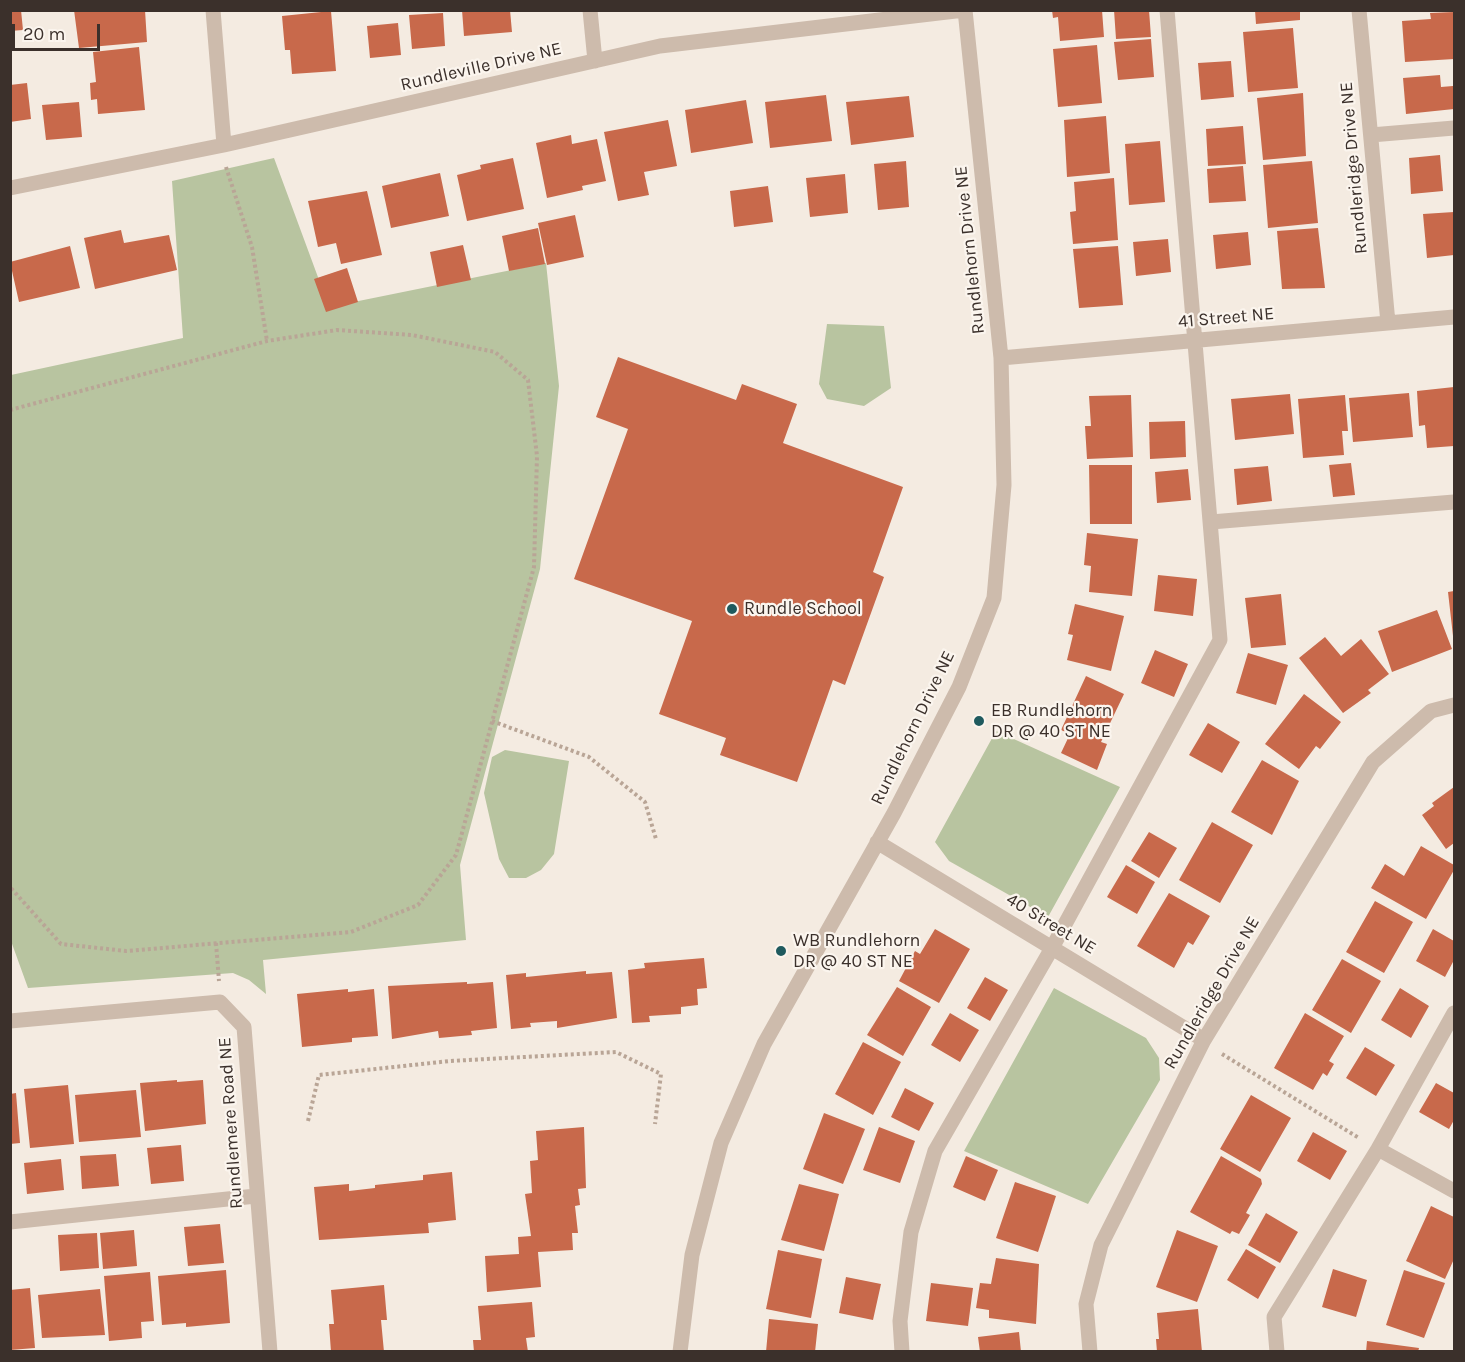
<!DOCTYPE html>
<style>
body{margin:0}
#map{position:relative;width:1465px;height:1362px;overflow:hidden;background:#f4ebe1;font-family:Karla,sans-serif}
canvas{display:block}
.frame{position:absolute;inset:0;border:12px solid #3b302b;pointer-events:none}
.scale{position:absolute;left:12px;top:24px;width:88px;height:27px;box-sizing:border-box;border:3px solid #3b302b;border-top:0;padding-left:8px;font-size:18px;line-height:21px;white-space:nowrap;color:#3b302b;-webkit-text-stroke:4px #fbf5ee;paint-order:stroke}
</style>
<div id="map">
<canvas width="1465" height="1362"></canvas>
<div class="frame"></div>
<div class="scale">20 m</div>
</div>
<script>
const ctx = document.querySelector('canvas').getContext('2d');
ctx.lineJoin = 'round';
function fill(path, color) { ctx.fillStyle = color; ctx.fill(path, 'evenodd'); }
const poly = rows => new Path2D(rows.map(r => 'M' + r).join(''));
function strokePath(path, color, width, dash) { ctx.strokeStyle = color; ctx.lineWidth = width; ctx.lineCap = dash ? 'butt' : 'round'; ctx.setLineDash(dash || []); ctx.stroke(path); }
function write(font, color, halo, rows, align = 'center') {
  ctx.font = font + ' Karla,sans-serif'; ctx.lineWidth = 4.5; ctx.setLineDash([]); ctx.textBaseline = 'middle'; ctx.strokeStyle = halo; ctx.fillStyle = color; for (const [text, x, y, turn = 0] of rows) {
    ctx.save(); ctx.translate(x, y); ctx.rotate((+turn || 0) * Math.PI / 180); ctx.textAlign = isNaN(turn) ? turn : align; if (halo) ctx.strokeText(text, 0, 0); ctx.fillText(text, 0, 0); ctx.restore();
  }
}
fill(poly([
 [274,158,329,307,546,263,559,386,540,569,460,865,466,940,263,960,266,994,249,980,233,973,28,988,11,941,11,375,183,338,172,181],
 [827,324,884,326,891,388,864,406,827,399,819,384],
 [996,731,1120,787,1048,917,949,861,935,842],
 [505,750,569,761,554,854,541,870,526,878,509,878,499,859,484,793,492,757],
 [1054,988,1146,1038,1159,1058,1160,1080,1088,1204,964,1151]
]), '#b8c4a0');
fill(poly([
 [10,10,21,10,23,30,10,31],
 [74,10,145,10,147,42,79,48],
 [462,10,510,10,512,32,464,36],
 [1052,10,1102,10,1104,37,1060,41,1058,17,1053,18],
 [1114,10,1149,10,1151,37,1116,39],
 [1255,10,1300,10,1300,20,1256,24],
 [331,11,336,71,292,74,290,50,285,50,282,16],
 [1454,12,1454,59,1405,62,1402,21,1431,19,1430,13],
 [443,13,445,46,412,49,409,15],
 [398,23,401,55,370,58,367,26],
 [1293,28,1298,88,1248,92,1243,32],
 [1151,39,1154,77,1118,80,1114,42],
 [1097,45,1102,103,1058,107,1053,49],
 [139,47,145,110,98,114,97,99,91,100,90,83,96,82,93,52],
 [1231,61,1234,97,1201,100,1198,63],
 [1440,75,1441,87,1453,86,1454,109,1406,114,1403,78],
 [27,83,31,119,10,122,10,85],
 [1303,93,1306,156,1263,160,1257,98],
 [826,95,832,141,770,148,765,102],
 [909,96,914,137,851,145,846,102],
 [746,100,753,143,691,153,685,110],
 [79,102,82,137,46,140,42,105],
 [1106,116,1110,173,1067,177,1064,120],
 [668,120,677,166,644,172,649,195,618,201,604,132],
 [1243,126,1246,164,1208,166,1206,129],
 [571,135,572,144,597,139,606,181,582,186,583,190,547,198,536,143],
 [1160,141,1165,202,1129,205,1125,144],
 [1440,155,1443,191,1411,194,1409,158],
 [513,158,524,209,467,221,457,175,481,169,480,165],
 [906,161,909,207,878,210,874,164],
 [1312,161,1318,223,1268,228,1263,165],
 [1243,166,1246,201,1209,203,1207,169],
 [440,173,449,216,391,228,382,186],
 [845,174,848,213,810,217,806,178],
 [1114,178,1118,240,1073,244,1070,212,1076,211,1074,182],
 [768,186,773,222,734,227,730,191],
 [367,191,382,255,341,264,336,243,318,247,308,201],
 [1454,212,1454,255,1427,258,1423,214],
 [575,215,584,257,547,265,538,223],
 [538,228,545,264,509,271,502,236],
 [1318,228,1325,288,1282,289,1277,231],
 [121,230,124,243,169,235,177,270,95,289,84,238],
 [1248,232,1251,265,1216,269,1213,235],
 [1168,239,1171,272,1136,276,1133,242],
 [463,245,471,280,437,287,430,252],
 [70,246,80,288,19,302,10,262],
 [1118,246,1123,305,1079,308,1073,249],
 [347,268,358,302,326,312,314,279],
 [618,357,736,400,742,384,797,404,783,443,903,487,873,572,884,577,845,685,833,680,797,782,720,755,726,738,659,714,692,621,574,579,628,429,596,417],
 [1454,387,1454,446,1427,448,1425,425,1419,426,1417,391],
 [1409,393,1413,437,1353,442,1349,398],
 [1290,394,1294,434,1235,440,1231,399],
 [1131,395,1133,457,1087,459,1085,426,1091,426,1089,396],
 [1345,395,1348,431,1342,431,1344,455,1303,458,1298,399],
 [1185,421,1186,457,1150,459,1149,422],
 [1351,463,1355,495,1333,497,1329,465],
 [1089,465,1132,465,1132,524,1090,524],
 [1268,466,1272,501,1237,505,1234,469],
 [1188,469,1191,500,1157,503,1155,472],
 [1087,533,1138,539,1132,596,1089,592,1091,566,1084,565],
 [1158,575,1197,579,1193,616,1154,611],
 [1454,591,1454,636,1453,636,1448,592],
 [1281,594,1286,645,1251,648,1245,598],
 [1075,604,1124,616,1111,671,1067,660,1073,635,1068,634],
 [1437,610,1452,649,1392,672,1378,631],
 [1325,637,1341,656,1361,639,1389,674,1368,690,1371,693,1343,713,1299,658],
 [1155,650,1188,664,1174,697,1141,683],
 [1248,653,1288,665,1276,705,1236,693],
 [1086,676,1124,694,1101,742,1107,744,1097,770,1061,753,1070,734,1061,730],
 [1304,694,1341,722,1320,749,1316,746,1299,769,1265,744],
 [1208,723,1240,742,1222,773,1189,755],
 [1262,760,1299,781,1272,835,1231,812],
 [1454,787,1454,843,1446,849,1422,815,1434,806,1432,803],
 [1212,822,1253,845,1220,903,1179,880],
 [1149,832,1177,848,1159,878,1131,861],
 [1421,846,1454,865,1454,870,1426,919,1371,888,1385,864,1404,876],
 [1126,865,1155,882,1137,914,1107,897],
 [1169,893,1210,916,1193,945,1188,942,1174,968,1137,946],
 [1375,901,1413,922,1384,973,1346,952],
 [935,929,970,949,939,1003,899,981,915,951,920,954],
 [1433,929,1454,941,1454,960,1445,977,1416,961],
 [704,958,707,988,697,989,698,1005,681,1007,681,1014,649,1016,650,1022,632,1023,628,970,645,968,644,963],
 [1342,959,1381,981,1351,1033,1312,1010],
 [586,971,586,974,612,972,617,1018,557,1028,557,1021,530,1023,531,1027,511,1029,506,975,526,973,526,977],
 [985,977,1008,990,990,1021,967,1008],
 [467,982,467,984,493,982,497,1028,471,1031,472,1035,439,1038,438,1031,392,1039,388,986],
 [897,987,931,1007,903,1056,867,1035],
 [1400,988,1429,1006,1411,1038,1381,1020],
 [348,989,348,992,374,989,378,1036,352,1038,352,1042,302,1047,297,994],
 [950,1013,979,1030,960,1062,931,1045],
 [1305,1013,1344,1036,1329,1061,1334,1064,1327,1076,1323,1073,1313,1090,1274,1068],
 [863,1042,901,1062,873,1115,835,1094],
 [1365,1047,1395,1065,1376,1096,1346,1078],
 [177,1080,177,1082,203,1080,206,1124,145,1131,140,1083],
 [1436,1083,1454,1093,1454,1120,1449,1129,1419,1112],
 [68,1085,74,1144,30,1148,24,1089],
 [905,1088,934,1103,919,1131,891,1117],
 [136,1090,141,1137,79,1142,75,1095],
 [16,1093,20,1143,10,1144,10,1094],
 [1251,1095,1291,1118,1260,1172,1220,1149],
 [824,1113,865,1129,843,1184,803,1169],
 [584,1127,586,1188,578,1189,580,1205,575,1206,578,1233,572,1233,573,1250,538,1252,541,1287,487,1292,485,1256,519,1254,518,1237,531,1236,525,1194,532,1193,530,1161,538,1160,536,1131],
 [879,1127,915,1141,900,1183,863,1170],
 [1313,1132,1347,1151,1330,1180,1297,1161],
 [181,1145,184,1181,151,1184,147,1148],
 [116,1154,119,1186,82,1189,80,1156],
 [966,1156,998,1170,985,1201,953,1187],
 [1221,1156,1261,1179,1262,1184,1246,1213,1250,1215,1239,1234,1232,1231,1230,1234,1190,1212],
 [61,1159,64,1190,27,1194,24,1163],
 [452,1172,456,1220,428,1223,429,1233,319,1240,314,1187,349,1184,349,1191,375,1188,375,1185,423,1180,423,1175],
 [1015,1182,1056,1196,1038,1252,996,1238],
 [799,1184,839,1194,824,1251,781,1240],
 [1431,1206,1454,1217,1454,1259,1445,1279,1406,1261],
 [1266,1213,1298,1232,1280,1263,1248,1245],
 [220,1224,224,1263,188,1266,184,1227],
 [134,1230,137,1266,103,1269,100,1233],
 [1177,1230,1218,1246,1197,1302,1156,1287],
 [97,1233,99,1268,60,1271,58,1235],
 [1246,1249,1276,1267,1258,1299,1227,1280],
 [778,1250,822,1259,811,1318,766,1309],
 [996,1258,1039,1264,1036,1324,989,1318,989,1310,976,1308,980,1283,991,1284],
 [1333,1269,1367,1280,1356,1317,1322,1307],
 [226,1270,230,1323,186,1327,186,1323,162,1325,158,1276],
 [1404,1270,1445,1283,1424,1338,1386,1325],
 [150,1272,154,1321,141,1322,142,1338,109,1341,104,1276],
 [846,1277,881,1284,873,1320,839,1313],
 [931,1283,973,1288,968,1326,926,1321],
 [384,1285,387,1320,381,1320,384,1352,331,1352,329,1324,334,1324,331,1290],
 [30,1288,35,1348,10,1350,10,1290],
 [100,1289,105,1335,42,1338,38,1295],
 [532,1302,535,1337,526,1338,528,1352,474,1352,473,1340,481,1340,478,1306],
 [1198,1309,1202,1352,1157,1352,1156,1339,1159,1339,1157,1313],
 [769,1319,818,1324,815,1352,766,1352],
 [1019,1332,1021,1352,980,1352,978,1337],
 [1367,1341,1419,1348,1418,1352,1366,1352]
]), '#c8694b');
strokePath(poly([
 [226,167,252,247,267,341],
 [10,410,267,341,337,330,412,335,495,352,528,380,537,456,534,567,456,855,418,905,351,932,126,951,61,944,10,887],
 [492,721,589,757,645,802,656,839],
 [216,943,219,981],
 [1222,1054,1359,1138],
 [308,1121,319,1075,450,1061,616,1052,661,1074,655,1124]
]), '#b9a596', 4, [3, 3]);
strokePath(poly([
 [213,10,224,145],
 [590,10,595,61],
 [1359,10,1388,323],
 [1371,135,1454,128],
 [10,188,224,145,660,46,964,10],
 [1001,358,1454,317],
 [1211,522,1454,502],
 [877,842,1204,1040],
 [10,1021,220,1002,244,1027,270,1352],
 [1378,1149,1454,1191],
 [10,1222,256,1196],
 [680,1352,692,1255,721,1143,764,1044,894,813,959,687,994,598,1004,485,1001,358,965,10],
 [902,1352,900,1321,911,1232,935,1151,1052,948,1220,640,1167,10],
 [1090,1352,1086,1304,1101,1245,1204,1040,1373,762,1431,711,1454,705],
 [1277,1352,1274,1317,1378,1149,1454,1013]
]), '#cdbbac', 15);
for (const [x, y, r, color] of [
 [732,609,6,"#1f5a5e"],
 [979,721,6,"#1f5a5e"],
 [781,951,6,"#1f5a5e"]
]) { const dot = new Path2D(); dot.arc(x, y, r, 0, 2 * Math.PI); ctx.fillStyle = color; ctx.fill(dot); strokePath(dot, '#fbf5ee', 2); }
write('18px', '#3b302b', '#fbf5ee', [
 ["Rundleville Drive NE",481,67,-13],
 ["Rundleridge Drive NE",1354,168,-95],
 ["Rundlehorn Drive NE",970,250,-96],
 ["41 Street NE",1226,318,-5],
 ["Rundlehorn Drive NE",913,728,-64],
 ["40 Street NE",1051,924,31],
 ["Rundleridge Drive NE",1212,993,-60],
 ["Rundlemere Road NE",231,1123,-94]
]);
write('18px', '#3b302b', '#fbf5ee', [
 ["Rundle School",744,609],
 ["EB Rundlehorn",991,711],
 ["DR @ 40 ST NE",991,732],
 ["WB Rundlehorn",793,941],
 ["DR @ 40 ST NE",793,962]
], 'left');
</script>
